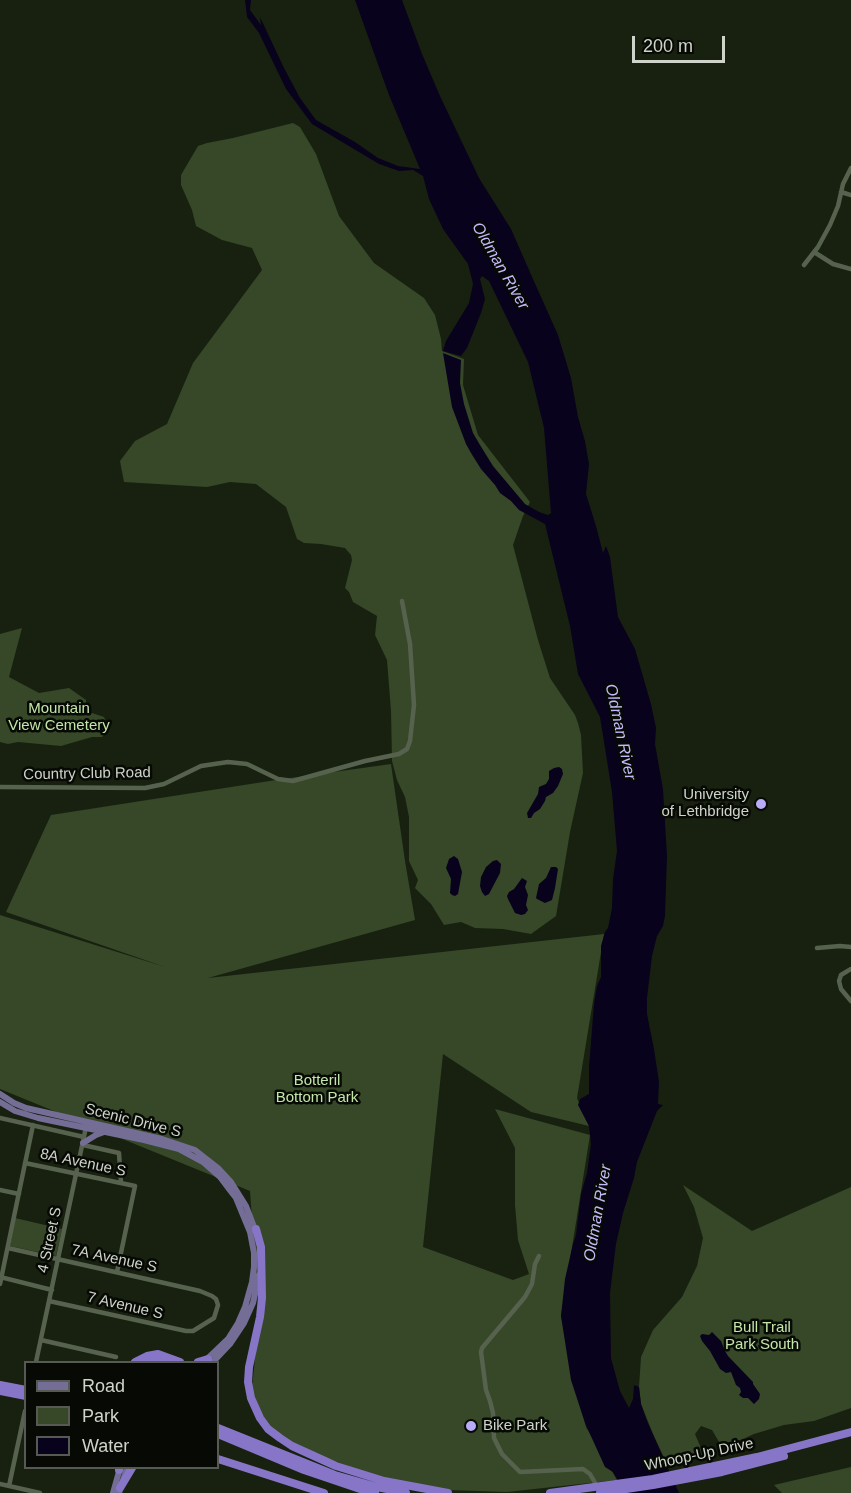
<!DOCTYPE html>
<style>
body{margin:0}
#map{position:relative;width:851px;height:1493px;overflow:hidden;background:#182110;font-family:Arial,sans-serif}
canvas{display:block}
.legend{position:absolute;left:24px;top:1361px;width:195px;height:108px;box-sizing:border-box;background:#060904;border:2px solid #565a53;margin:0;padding:8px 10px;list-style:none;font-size:18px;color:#ced4c9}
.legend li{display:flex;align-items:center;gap:12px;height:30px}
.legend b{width:30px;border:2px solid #565a53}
.scale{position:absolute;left:632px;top:36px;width:93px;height:27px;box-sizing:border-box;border:3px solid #ced4c9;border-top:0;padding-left:8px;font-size:18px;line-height:21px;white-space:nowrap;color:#ced4c9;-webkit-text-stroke:4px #060904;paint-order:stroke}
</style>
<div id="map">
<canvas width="851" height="1493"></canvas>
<ul class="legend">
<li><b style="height:8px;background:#746e97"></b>Road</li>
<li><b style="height:16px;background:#364827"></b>Park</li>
<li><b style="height:16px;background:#09021d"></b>Water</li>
</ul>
<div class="scale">200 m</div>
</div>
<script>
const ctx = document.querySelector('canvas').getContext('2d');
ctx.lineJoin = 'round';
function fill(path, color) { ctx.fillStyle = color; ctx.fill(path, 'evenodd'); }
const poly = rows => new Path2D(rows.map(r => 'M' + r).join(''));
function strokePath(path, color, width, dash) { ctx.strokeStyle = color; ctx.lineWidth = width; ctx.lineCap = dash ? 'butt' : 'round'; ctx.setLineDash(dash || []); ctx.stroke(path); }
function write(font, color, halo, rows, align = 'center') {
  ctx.font = font + ' Arial,sans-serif'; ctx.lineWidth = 5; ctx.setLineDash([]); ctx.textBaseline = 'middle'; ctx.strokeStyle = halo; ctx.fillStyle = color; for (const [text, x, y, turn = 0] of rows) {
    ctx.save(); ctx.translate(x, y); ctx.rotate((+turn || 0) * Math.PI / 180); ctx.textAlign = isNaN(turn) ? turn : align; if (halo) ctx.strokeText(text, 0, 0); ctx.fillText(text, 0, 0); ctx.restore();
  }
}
fill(poly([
 [293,123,300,127,316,154,339,216,374,263,424,298,435,315,441,339,442,351,464,359,463,385,478,435,530,502,523,516,513,545,538,640,550,678,575,715,578,723,581,735,583,773,570,832,556,916,531,934,503,929,475,928,461,922,444,925,431,904,415,888,418,880,409,861,409,817,405,797,397,780,392,761,391,711,387,660,375,635,377,616,353,602,349,592,345,588,352,560,351,555,345,548,321,544,304,543,297,539,286,507,256,484,230,482,207,487,124,482,120,461,135,441,167,424,193,363,262,270,252,248,222,240,196,226,192,210,181,185,181,175,198,146,207,143,233,138],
 [22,628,9,677,39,693,69,688,86,700,86,711,104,717,108,726,106,733,102,737,92,737,61,746,18,742,8,744,0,742,0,634],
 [391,764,405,861,415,920,208,978,604,934,577,1098,589,1126,531,1112,443,1054,423,1247,513,1280,529,1274,518,1240,515,1205,515,1148,495,1109,590,1135,561,1316,586,1427,617,1480,507,1492,448,1490,389,1482,322,1456,276,1436,251,1398,259,1319,250,1191,0,1089,0,915,165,967,6,912,51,815,276,780],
 [683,1185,752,1231,851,1187,851,1408,814,1421,784,1425,754,1434,725,1447,722,1447,712,1430,701,1426,695,1434,704,1455,667,1464,653,1434,641,1404,639,1387,641,1357,653,1330,682,1297,697,1266,703,1238,694,1207],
 [15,1218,62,1229,56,1256,10,1246],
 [851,1467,851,1493,782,1493,774,1485]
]), '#364827');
fill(poly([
 [245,0,251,0,250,10,261,25,260,17,284,68,300,98,316,120,355,142,378,158,398,166,420,169,389,95,355,0,402,0,422,54,440,96,479,178,511,229,533,279,558,335,571,378,578,417,585,441,589,464,586,494,596,526,603,553,606,546,610,557,618,617,635,649,651,704,656,728,655,744,663,789,667,856,665,916,663,926,657,936,652,956,647,998,647,1014,654,1049,659,1082,658,1104,663,1105,657,1111,637,1162,634,1178,623,1213,616,1244,610,1293,611,1358,620,1391,629,1408,633,1399,634,1385,639,1387,641,1404,647,1421,679,1493,625,1493,613,1472,605,1467,585,1423,571,1380,561,1316,565,1279,573,1244,576,1235,581,1194,587,1173,591,1144,589,1126,578,1105,580,1099,589,1094,589,1067,594,1004,597,986,601,977,601,946,605,932,608,928,612,908,613,879,617,851,612,792,600,717,578,674,570,626,545,524,519,510,511,501,500,493,495,485,481,469,471,453,466,444,452,407,443,353,461,360,460,383,464,404,473,433,480,445,493,466,525,504,539,512,548,515,551,513,544,428,528,362,489,281,482,276,480,279,485,299,481,313,467,348,461,356,443,351,446,341,469,303,473,284,468,264,443,229,429,199,423,176,413,170,399,171,379,164,312,124,286,89,259,33,247,17],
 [559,767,562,769,563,774,558,786,553,793,546,797,545,801,540,809,534,813,531,818,528,818,527,813,538,794,539,787,546,784,549,779,549,771,554,768],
 [454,856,458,859,462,872,458,894,455,896,452,895,450,893,451,879,446,868,449,859],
 [497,860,501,864,500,873,489,894,485,896,482,892,480,886,481,877,486,867,493,861],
 [551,867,556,867,558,869,555,888,552,900,545,903,537,899,536,898,539,884,546,878],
 [522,878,527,881,525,887,528,895,526,905,528,910,525,914,521,915,515,913,508,899,507,896,509,892,514,889],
 [712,1332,721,1341,725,1351,728,1356,753,1382,753,1384,760,1394,759,1399,754,1404,748,1398,743,1398,739,1395,741,1392,740,1388,736,1385,731,1372,726,1373,720,1369,710,1351,702,1341,700,1336,702,1334,709,1335]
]), '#09021d');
strokePath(poly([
 [841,192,851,195],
 [814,252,833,264,851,269],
 [804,265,818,247,830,225,838,206,843,184,851,168],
 [0,787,145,788,164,784,201,766,228,762,247,764,278,779,293,781,365,761,399,754,407,749,410,741,414,705,410,644,402,601],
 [817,948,840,946,851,947],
 [851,969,841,975,839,981,841,989,851,1001],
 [0,1118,84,1137],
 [83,1145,119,1153,121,1183],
 [25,1163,135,1186,117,1272],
 [0,1190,19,1194],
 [8,1248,200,1291,212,1296,216,1299,218,1305,214,1318,193,1331,186,1331,49,1301],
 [539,1256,535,1264,532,1284,525,1297,482,1348,481,1352,486,1390,490,1401,493,1413,494,1438,502,1454,520,1472,583,1469,590,1474,598,1488],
 [0,1277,52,1290],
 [0,1284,33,1125],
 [41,1340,116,1357],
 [36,1362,86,1127],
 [0,1484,40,1493],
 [9,1486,25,1411]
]), '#57624e', 4.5);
strokePath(poly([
 [0,1094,14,1103,26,1108,162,1139,195,1150,218,1168,231,1182,246,1206,256,1232],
 [0,1102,15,1111,38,1118,144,1140,179,1149,203,1162,220,1177,229,1189,236,1198,250,1232,254,1253,254,1267,252,1282,245,1307,238,1323,228,1339,205,1361],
 [83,1143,96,1135,104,1132],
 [213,1362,230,1344,244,1323,253,1303,259,1275],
 [113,1493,120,1468],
 [119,1493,127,1468]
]), '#746e97', 6);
strokePath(poly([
 [256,1229,261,1247,262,1298,260,1317,249,1367,248,1382,251,1398,260,1418,268,1429,280,1438,292,1446,336,1466,384,1481,448,1493],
 [135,1362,147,1356,158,1354,180,1362],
 [148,1362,156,1360,164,1362],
 [198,1362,208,1359],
 [0,1385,26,1390],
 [0,1391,26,1396],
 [218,1428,335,1475,377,1487,406,1493],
 [218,1434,304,1470,360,1489,375,1493],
 [218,1459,324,1493],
 [119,1470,119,1468],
 [120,1488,132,1468],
 [550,1493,653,1479,757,1457,851,1432],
 [600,1493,653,1485,722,1472,784,1456]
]), '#8776c8', 8);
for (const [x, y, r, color] of [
 [761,804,6,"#b8abf7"],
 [471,1426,6,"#b8abf7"]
]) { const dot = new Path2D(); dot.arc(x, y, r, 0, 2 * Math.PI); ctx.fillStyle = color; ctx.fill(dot); strokePath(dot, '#060904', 2); }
write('15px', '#c3e7a8', '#060904', [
 ["Mountain",59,709],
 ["View Cemetery",59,726],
 ["Botteril",317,1081],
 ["Bottom Park",317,1098],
 ["Bull Trail",762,1328],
 ["Park South",762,1345]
]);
write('15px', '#ced4c9', '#060904', [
 ["Country Club Road",87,774,-1],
 ["Scenic Drive S",133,1121,14],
 ["8A Avenue S",83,1163,12],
 ["4 Street S",50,1240,-78],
 ["7A Avenue S",114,1259,12],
 ["7 Avenue S",125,1306,13],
 ["Whoop-Up Drive",699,1455,-12]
]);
write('15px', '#ced4c9', '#060904', [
 ["University",749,795],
 ["of Lethbridge",749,812],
 ["Bike Park",483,1426,"left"]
], 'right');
write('italic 16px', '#c4bafb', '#060904', [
 ["Oldman River",500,266,60],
 ["Oldman River",620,732,78],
 ["Oldman River",598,1213,-80]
]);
</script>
